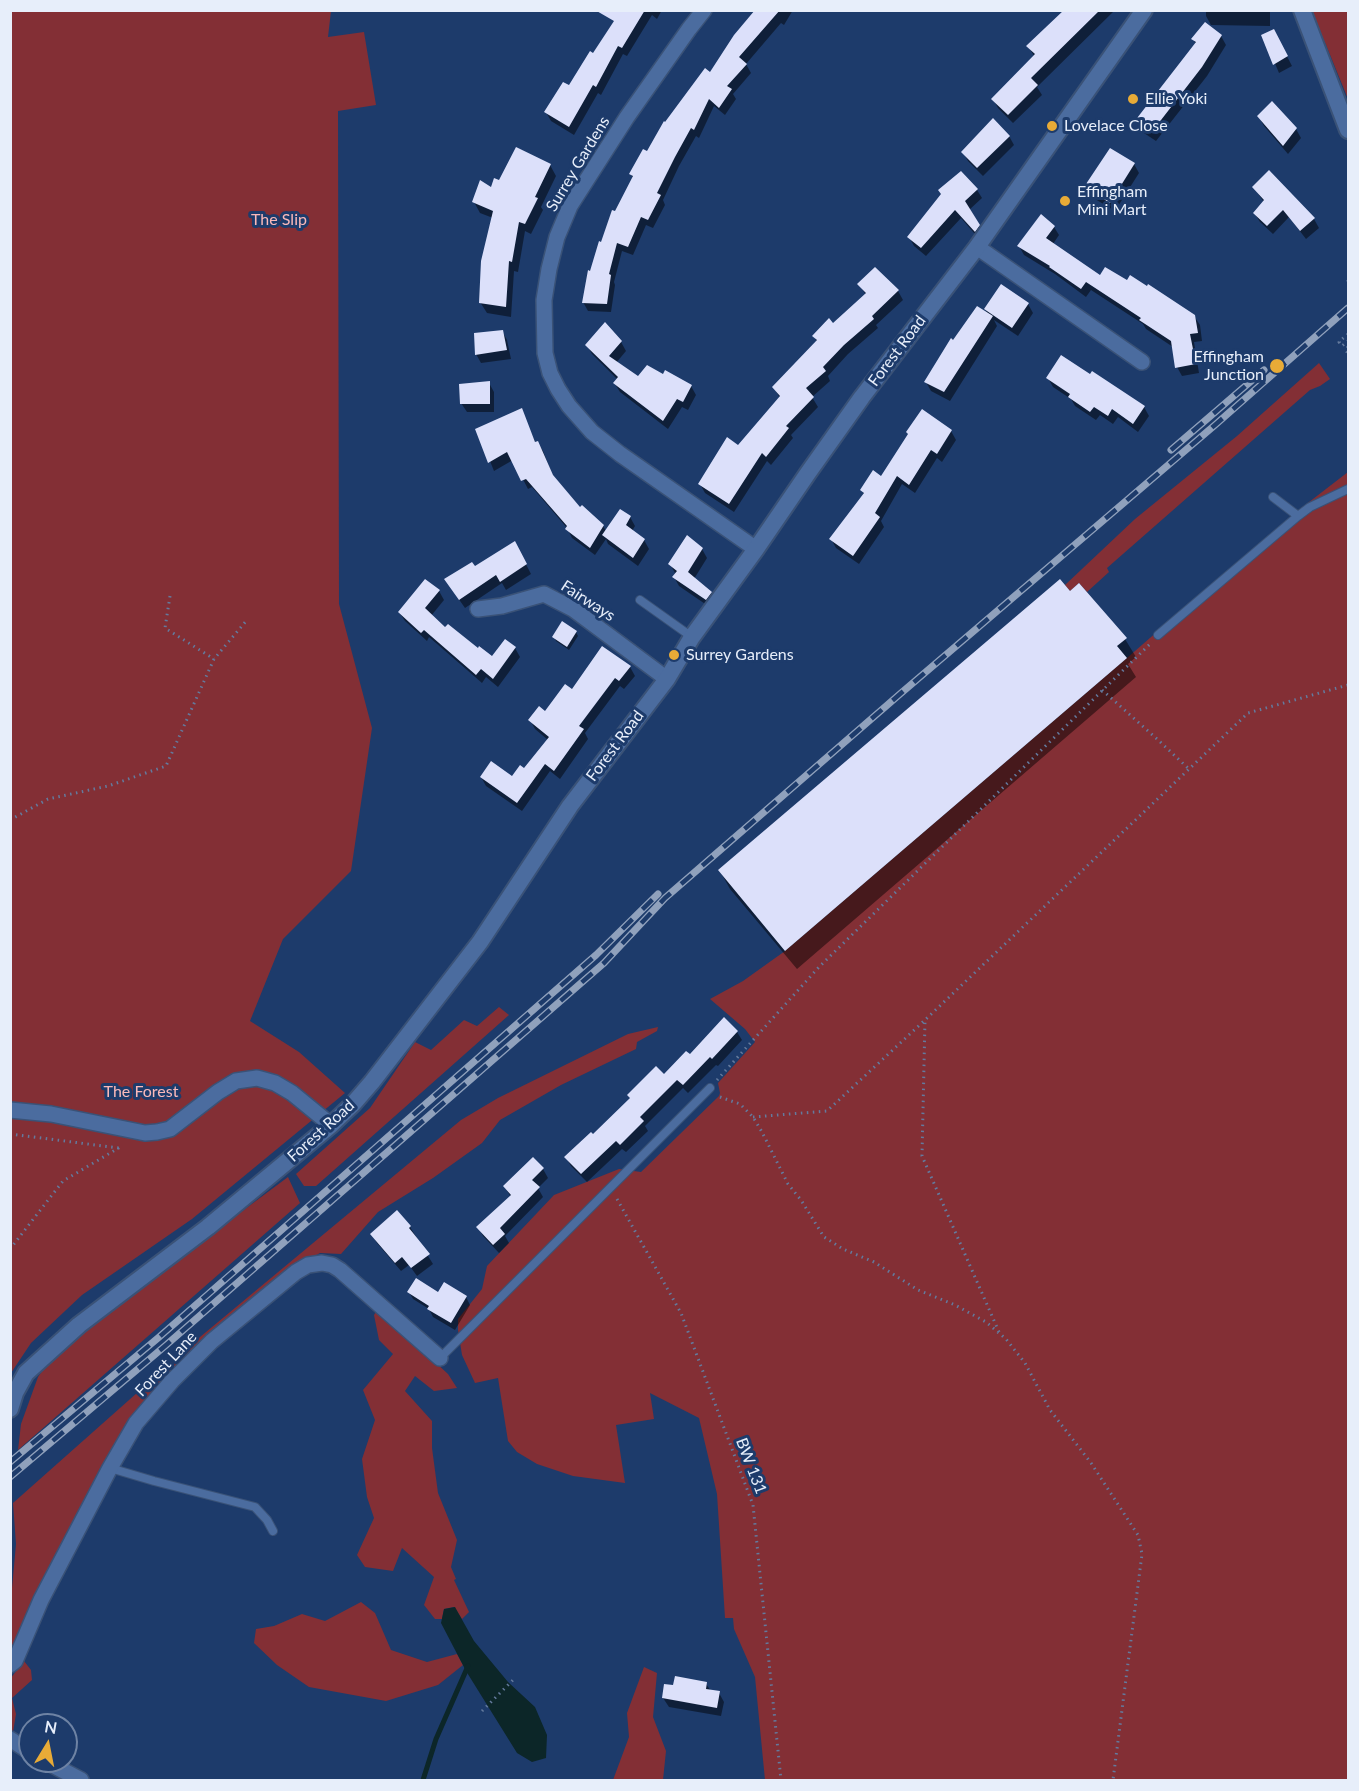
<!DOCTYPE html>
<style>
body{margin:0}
#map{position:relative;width:1359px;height:1791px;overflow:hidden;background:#1d3b6b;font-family:Lato,sans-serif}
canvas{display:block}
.frame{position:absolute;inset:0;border:12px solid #e7eefa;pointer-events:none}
.north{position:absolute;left:18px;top:1713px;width:60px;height:60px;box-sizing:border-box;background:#1d3b6b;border:2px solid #6e83a4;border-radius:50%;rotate:10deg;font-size:16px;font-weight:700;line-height:24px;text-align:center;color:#e7eefa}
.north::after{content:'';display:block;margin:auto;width:21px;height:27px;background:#e8ab37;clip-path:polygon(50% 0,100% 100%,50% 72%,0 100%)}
</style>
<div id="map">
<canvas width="1359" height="1791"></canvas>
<div class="frame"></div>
<div class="north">N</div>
</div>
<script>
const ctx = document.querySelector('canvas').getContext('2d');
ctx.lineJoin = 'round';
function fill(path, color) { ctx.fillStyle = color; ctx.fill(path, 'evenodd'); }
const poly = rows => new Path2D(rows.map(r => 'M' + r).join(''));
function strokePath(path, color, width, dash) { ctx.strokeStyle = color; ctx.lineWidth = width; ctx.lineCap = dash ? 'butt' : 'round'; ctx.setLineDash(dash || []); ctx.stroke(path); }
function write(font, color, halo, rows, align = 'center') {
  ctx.font = font + ' Lato,sans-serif'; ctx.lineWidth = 6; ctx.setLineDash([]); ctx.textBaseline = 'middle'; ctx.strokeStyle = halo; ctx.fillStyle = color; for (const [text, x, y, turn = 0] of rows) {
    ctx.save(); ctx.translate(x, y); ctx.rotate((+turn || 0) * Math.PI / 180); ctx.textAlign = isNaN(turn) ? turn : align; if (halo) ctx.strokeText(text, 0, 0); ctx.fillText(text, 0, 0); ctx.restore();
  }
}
fill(poly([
 [11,11,331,11,328,37,364,32,376,105,338,111,339,604,372,728,351,871,283,939,250,1021,299,1052,345,1093,192,1219,82,1295,31,1343,11,1373],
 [1310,11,1348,11,1348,99,1326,45],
 [1319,363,1330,379,1320,386,1310,390,1107,568,1109,572,1087,592,1079,583,1070,591,1065,585,1135,519,1237,436],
 [1348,472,1348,1780,765,1780,755,1677,734,1629,733,1618,725,1618,717,1494,699,1418,650,1393,654,1419,616,1425,625,1483,573,1476,537,1464,517,1452,508,1441,498,1378,475,1383,462,1355,458,1330,458,1319,482,1289,487,1266,554,1195,619,1169,641,1172,719,1096,720,1093,718,1083,755,1042,745,1029,710,999,743,981,785,951,1127,658,1214,582,1300,509],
 [499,1007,509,1015,316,1186,304,1186,296,1174,370,1108,415,1042,431,1050,464,1020,477,1026],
 [658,1027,657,1031,637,1042,636,1049,561,1085,500,1120,482,1143,433,1178,378,1212,341,1254,320,1253,285,1273,141,1407,52,1564,11,1648,11,1599,16,1544,13,1503,200,1337,461,1120,498,1098,628,1034],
 [288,1177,300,1203,18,1450,21,1424,38,1377,51,1358,91,1320,151,1279],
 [378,1309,448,1374,457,1388,434,1391,415,1376,405,1391,432,1421,432,1448,438,1493,457,1540,451,1567,456,1579,454,1580,469,1612,462,1619,454,1607,444,1609,442,1619,435,1619,424,1605,434,1577,402,1548,393,1571,365,1567,357,1555,374,1518,367,1497,362,1459,375,1420,363,1390,393,1354,379,1340,374,1315],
 [361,1602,375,1613,391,1650,427,1662,457,1654,463,1665,438,1685,386,1701,309,1687,277,1665,254,1643,256,1629,274,1626,302,1614,325,1621],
 [24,1661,31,1670,32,1680,12,1698,16,1714,13,1732,10,1731,10,1679],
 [644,1667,657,1673,653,1717,666,1751,663,1780,613,1780,629,1737,627,1713]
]), '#832f35');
fill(poly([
 [455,1607,474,1641,508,1682,535,1707,547,1735,546,1758,532,1762,517,1753,466,1671,441,1623,444,1609]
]), '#0c2628');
fill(poly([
 [626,10,662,10,657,19,652,15,627,56,623,54,601,95,598,93,574,135,551,121,546,112,569,87],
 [762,10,793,10,784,25,781,23,746,64,751,73,733,94,736,99,725,115,714,106,699,138,696,136,679,166,663,200,665,205,653,228,646,225,633,255,622,251,614,282,615,285,611,312,588,311,583,302,591,272,602,244,633,178,631,174],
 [1066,10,1114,11,1037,87,1042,95,1013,123,998,108,993,99,1034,56,1028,46],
 [1206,10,1270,10,1270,26,1211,25,1206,16],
 [1263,35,1277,37,1292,66,1279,73],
 [1221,36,1226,45,1207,76,1156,141,1141,131,1136,122,1196,44,1193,39],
 [1259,117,1296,129,1301,138,1288,154,1264,126],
 [1009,136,1014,145,983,176,968,161,963,152],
 [1134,164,1139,173,1115,211,1090,196,1085,187],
 [550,165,556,176,541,207,543,210,531,234,525,231,518,272,514,271,511,317,487,313,480,302,493,218,480,213,474,202,500,182],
 [1269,172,1314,219,1319,228,1306,239,1289,217,1273,234,1260,222,1255,214,1264,202,1254,188],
 [977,190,982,198,969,210,984,235,980,240,961,218,926,256,914,246,909,237,942,195],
 [1054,227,1059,235,1053,244,1100,277,1127,282,1194,316,1200,325,1202,341,1194,342,1199,373,1182,376,1177,367,1173,347,1146,329,1143,324,1091,290,1086,297,1055,274,1024,255,1019,246],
 [859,284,898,291,903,300,876,325,878,328,848,354,828,376,830,381,812,397,818,407,791,435,793,438,771,465,767,461,734,512,705,493,700,484,738,446,780,398,774,388,817,342,814,336,833,325,866,295],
 [1028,304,1033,313,1018,336,994,320,997,326,950,401,931,391,926,382,953,342,989,316,985,309],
 [502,331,507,340,511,359,481,363,476,354],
 [621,342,626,351,616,363,638,378,663,376,691,386,696,395,688,410,682,407,668,429,620,392,615,384,618,380,592,354,587,345],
 [1048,378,1144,407,1149,416,1138,432,1118,417,1113,424,1100,415,1096,420,1075,406,1071,399,1053,387],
 [489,383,494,392,494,412,467,412,461,403],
 [521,410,536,444,538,443,543,451,554,479,580,509,603,526,606,531,630,517,635,526,632,531,644,540,649,549,638,566,608,544,606,539,595,555,572,538,567,528,532,487,528,489,513,460,494,471,477,429],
 [951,431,956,440,942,462,937,458,915,493,902,484,881,521,884,527,859,564,836,548,831,539,864,495,862,490],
 [515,543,531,574,506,590,502,583,465,608,451,588,474,567],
 [702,549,707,558,694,579,711,593,716,602,711,608,679,586,674,577,675,573,670,564],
 [439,591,444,600,431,616,445,630,492,658,515,648,520,657,498,687,486,677,482,683,429,637,427,641,405,621,399,612],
 [1070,593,1125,639,1136,657,1128,664,1136,677,797,969,730,889,720,871],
 [576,632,578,636,569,650,556,641,554,637],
 [630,667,635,676,624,689,620,686,585,733,588,739,560,779,550,771,522,811,486,786,481,777,513,778,525,770,548,740,535,729,530,720,546,713,572,691],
 [737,1032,742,1040,718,1066,716,1065,688,1093,683,1088,645,1126,648,1131,626,1152,622,1149,587,1182,571,1166,566,1157,664,1076],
 [533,1159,543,1169,548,1178,538,1188,543,1197,505,1236,509,1243,499,1253,483,1236,478,1227,511,1197,504,1186],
 [397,1212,410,1227,433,1264,417,1276,409,1265,401,1271,377,1243,372,1234],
 [409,1292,466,1297,470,1305,455,1330,433,1317,429,1309,413,1299],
 [706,1684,711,1691,719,1693,724,1702,721,1716,669,1707,663,1698]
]), '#0007');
strokePath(poly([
 [423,1780,436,1739,468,1666]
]), '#0c2628', 5);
fill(poly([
 [595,10,645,10,622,48,618,46,596,87,593,85,569,127,544,112,563,82,569,85,590,51,593,53,614,21],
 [755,10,780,10,739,57,747,64,727,86,732,89,719,108,709,99,694,130,691,128,675,157,657,193,661,195,648,220,641,217,628,247,617,243,609,274,611,275,607,304,582,303,588,270,590,271,599,241,601,242,612,210,615,211,633,176,629,174,643,149,647,151,664,121,665,122,705,68,710,72,734,35],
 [1064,10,1100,10,1031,78,1038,85,1008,115,991,99,1035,54,1026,46],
 [1205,22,1222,35,1202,67,1151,133,1134,122,1196,42,1191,39],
 [1274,29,1288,56,1273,65,1261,35],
 [1272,101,1297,128,1283,146,1257,116],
 [993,118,1010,136,977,168,961,152],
 [516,147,551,164,535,197,538,198,525,224,519,222,512,262,509,261,506,307,479,303,481,261,493,211,472,202,480,180,491,187,494,178,499,180],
 [1110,148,1135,163,1110,203,1084,187],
 [1269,170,1315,218,1300,231,1283,210,1267,226,1253,213,1264,200,1252,187],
 [961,171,978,189,965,201,980,225,975,232,955,210,921,248,907,237,941,194,938,190],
 [1041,214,1055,226,1046,238,1100,275,1105,267,1127,280,1130,275,1147,286,1148,284,1195,315,1198,333,1190,334,1196,364,1175,368,1171,341,1139,320,1141,318,1086,282,1081,289,1049,267,1050,266,1017,246],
 [875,267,899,290,872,316,874,319,844,345,823,367,826,371,806,388,814,397,786,426,789,428,766,457,762,453,729,504,698,484,727,437,738,445,780,396,772,387,817,340,812,336,829,318,833,323,866,293,857,284],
 [1001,284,1029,303,1012,328,984,309],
 [977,306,993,316,944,392,924,382,951,338,953,340],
 [605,322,622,341,609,356,638,376,647,365,663,374,665,370,692,385,683,402,677,399,663,421,613,383,618,377,585,345],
 [503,330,507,350,475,355,474,333],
 [1061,355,1090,374,1092,371,1145,406,1133,424,1112,409,1108,416,1094,407,1090,412,1068,397,1070,394,1046,378],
 [490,381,490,404,460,404,459,384],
 [522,408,535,442,538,441,553,475,580,507,582,505,604,525,590,548,565,529,567,526,526,479,521,481,507,452,488,463,475,429],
 [922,409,952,430,937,454,931,450,909,485,897,476,875,513,880,517,853,556,829,539,864,493,860,490,873,470,881,476,908,434,906,432],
 [620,509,631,516,626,525,645,539,633,558,602,535],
 [687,535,703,548,688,572,712,592,706,600,672,577,677,571,668,564],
 [515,541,527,564,500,582,496,575,459,600,444,579,472,562,475,566],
 [425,579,440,590,425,608,445,627,448,624,478,648,479,646,492,656,505,639,516,647,493,679,481,669,476,675,424,630,421,633,398,612],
 [1060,579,1070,591,1079,583,1127,638,1117,646,1127,658,785,951,718,870],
 [562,621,577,631,567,647,552,637],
 [602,646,631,666,619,681,615,678,579,726,584,729,554,771,545,764,517,803,480,777,491,761,512,776,520,765,524,768,549,737,528,720,539,706,545,711,565,684,572,689],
 [724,1017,738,1031,712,1059,710,1057,683,1085,677,1080,640,1117,644,1121,620,1145,616,1141,581,1174,564,1157,591,1132,593,1134,630,1098,627,1095,656,1066,664,1074,686,1051,690,1054],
 [533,1157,544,1168,532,1180,540,1187,500,1228,505,1234,493,1245,476,1227,511,1195,503,1186],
 [397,1210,411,1226,409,1228,430,1254,411,1268,402,1257,395,1263,370,1234],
 [416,1278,438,1292,444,1282,467,1296,451,1323,427,1309,429,1306,407,1292],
 [675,1676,707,1682,706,1689,720,1691,717,1708,662,1698,664,1684,673,1685]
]), '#dce0fa');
const service = poly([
 [1273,497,1298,516],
 [640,600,692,637],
 [1158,635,1298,516,1310,507,1348,489],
 [440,1358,710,1088],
 [110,1468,154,1481,255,1507,267,1520,273,1531]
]);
const minor = poly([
 [704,10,689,29,627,117,570,206,557,237,549,269,544,300,545,353,550,373,558,389,569,406,592,432,620,454,756,549],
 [977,247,1142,362],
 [478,609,502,606,544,594,573,609,667,679],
 [10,1110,51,1114,145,1133,157,1132,170,1129,218,1092,236,1081,257,1078,275,1083,292,1093,331,1125],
 [10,1665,15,1661,41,1600,110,1468,136,1423,172,1381,212,1341,296,1272,308,1265,322,1263,332,1265,340,1270,440,1358],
 [10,1739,30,1752],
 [45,1761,81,1780]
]);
const tertiary = poly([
 [1302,10,1348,130],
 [10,1409,15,1393,26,1373,79,1325,208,1227,331,1125,353,1104,372,1082,480,942,570,806,667,679,692,637,756,549,808,473,862,397,977,247,1144,10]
]);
strokePath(service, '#3a5277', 10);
strokePath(minor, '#3a5277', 18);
strokePath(tertiary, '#3a5277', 20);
strokePath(poly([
 [1348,280,1348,282],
 [1348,334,1339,342,1342,346,1348,341],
 [1348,347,1345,350,1348,353],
 [170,596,165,628,214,659],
 [1102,690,1157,739,1189,769],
 [10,820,48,799,108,786,166,766,214,659,247,620],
 [717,1080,819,967,1150,644],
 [720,1097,740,1104,753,1117,762,1132,788,1184,801,1200,824,1237,843,1249,874,1262,918,1290,955,1305,986,1322,1006,1339,1025,1363,1050,1410,1091,1463,1138,1535,1142,1554,1113,1780],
 [753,1117,827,1111,925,1020],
 [10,1134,119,1148],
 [617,1199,681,1313,753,1505,781,1780],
 [10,1249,63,1181,122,1146],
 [999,1332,922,1156,925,1020,1248,713,1348,685],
 [482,1711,513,1680]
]), '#647a9d', 3, [1.5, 4.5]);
strokePath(service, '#4b6c9f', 8);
strokePath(minor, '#4b6c9f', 15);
strokePath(tertiary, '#4b6c9f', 16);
const rail = poly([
 [1171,450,1264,370],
 [10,1462,158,1338,596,955,658,894],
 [10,1477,165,1346,604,963,665,898,900,694,1215,425,1348,308]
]);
strokePath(rail, '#90a1bc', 7);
strokePath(rail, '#1d3b6b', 4.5, [14]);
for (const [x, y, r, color] of [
 [1133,99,6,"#e8ab37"],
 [1052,126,6,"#e8ab37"],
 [1065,201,6,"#e8ab37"],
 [1277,366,8,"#e8ab37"],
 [674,655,6,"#e8ab37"]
]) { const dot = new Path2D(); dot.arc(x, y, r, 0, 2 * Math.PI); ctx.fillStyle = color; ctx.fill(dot); strokePath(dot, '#1d3b6b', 2); }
write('16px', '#e7eefa', '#1d3b6b', [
 ["Ellie Yoki",1145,99],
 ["Lovelace Close",1064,126],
 ["Effingham",1077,192],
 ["Mini Mart",1077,210],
 ["Effingham",1264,357,"right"],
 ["Junction",1264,375,"right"],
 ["Surrey Gardens",686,655]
], 'left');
write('16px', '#e7eefa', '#1d3b6b', [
 ["Surrey Gardens",578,164,-59],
 ["Forest Road",897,351,-53],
 ["Fairways",588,601,33],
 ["Forest Road",615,746,-53],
 ["Forest Road",321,1131,-42],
 ["Forest Lane",166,1364,-47],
 ["BW 131",751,1466,69]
]);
write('16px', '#fbb9b9', '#1d3b6b', [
 ["The Slip",279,220],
 ["The Forest",141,1092]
]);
</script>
